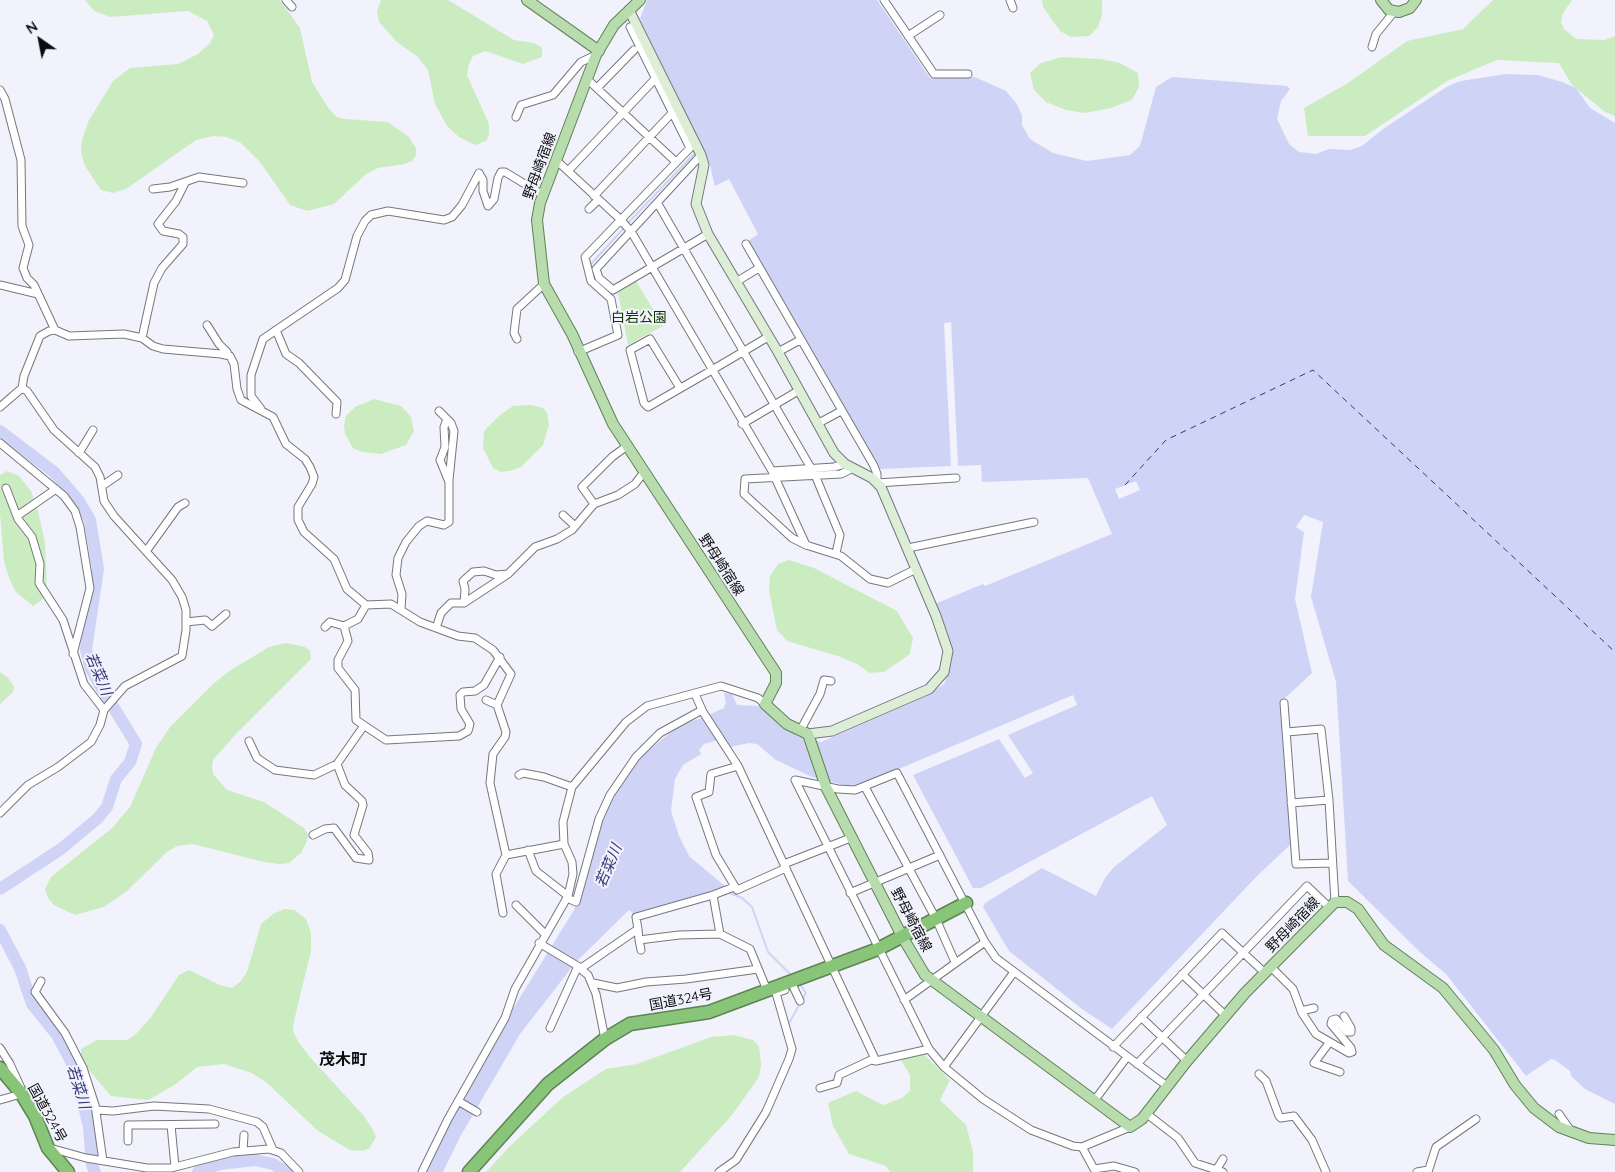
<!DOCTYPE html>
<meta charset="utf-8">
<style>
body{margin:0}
#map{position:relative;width:1615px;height:1172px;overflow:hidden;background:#f1f2fb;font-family:Quicksand,sans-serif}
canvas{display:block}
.north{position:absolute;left:15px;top:15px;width:50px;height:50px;-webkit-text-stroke:4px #f1f2fb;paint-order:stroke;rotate:327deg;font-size:14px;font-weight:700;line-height:20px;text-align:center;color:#0b0c0e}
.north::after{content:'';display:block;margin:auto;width:18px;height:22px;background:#0b0c0e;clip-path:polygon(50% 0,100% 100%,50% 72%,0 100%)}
</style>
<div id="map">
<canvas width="1615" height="1172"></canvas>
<div class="north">N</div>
</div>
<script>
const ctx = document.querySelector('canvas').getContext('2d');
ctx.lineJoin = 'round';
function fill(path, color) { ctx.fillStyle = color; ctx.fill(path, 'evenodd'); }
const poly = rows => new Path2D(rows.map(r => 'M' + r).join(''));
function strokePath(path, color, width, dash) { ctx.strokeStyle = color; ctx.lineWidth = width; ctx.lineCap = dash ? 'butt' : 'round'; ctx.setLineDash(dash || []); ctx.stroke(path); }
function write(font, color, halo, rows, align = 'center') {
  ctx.font = font + ' Quicksand,"Noto Sans JP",sans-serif'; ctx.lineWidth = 4; ctx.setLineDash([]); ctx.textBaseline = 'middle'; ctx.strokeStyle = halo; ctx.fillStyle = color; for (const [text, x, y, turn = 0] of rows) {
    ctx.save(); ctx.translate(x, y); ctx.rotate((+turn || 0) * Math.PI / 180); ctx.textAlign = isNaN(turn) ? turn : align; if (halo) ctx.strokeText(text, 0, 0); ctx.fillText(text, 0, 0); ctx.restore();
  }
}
fill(poly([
 [85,0,280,0,300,28,312,82,329,109,337,117,345,119,388,122,409,137,416,148,416,155,412,161,404,164,378,168,366,174,334,204,307,211,290,205,260,162,241,143,227,137,213,136,196,140,126,189,113,193,101,190,85,166,81,152,82,140,88,122,113,81,130,68,178,64,198,54,210,43,214,35,207,21,188,11,110,17,94,11],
 [381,0,448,0,514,40,534,43,542,48,542,57,523,64,485,51,473,56,469,64,467,75,489,124,489,135,486,141,475,145,459,137,447,126,435,104,428,70,418,57,397,42,379,22,377,11],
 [1042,0,1102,0,1102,15,1098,27,1089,36,1071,37,1060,31,1043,7],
 [1493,0,1572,0,1563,13,1561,22,1564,29,1576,39,1605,40,1615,36,1615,116,1605,112,1572,85,1559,63,1497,60,1447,81,1365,136,1308,136,1304,108,1348,83,1407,41,1463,29],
 [1062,57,1101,59,1120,63,1138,73,1139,87,1132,100,1111,108,1085,113,1066,110,1046,102,1034,90,1030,73,1041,63],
 [636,281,663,326,628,345,618,293],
 [374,399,401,406,411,417,414,431,406,445,381,454,362,452,353,448,345,434,344,425,346,416,355,407],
 [531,405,543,408,547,413,549,424,543,445,521,467,510,471,501,472,493,468,483,448,484,431,500,415,513,406],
 [7,471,19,476,31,491,38,511,45,543,47,590,43,599,33,606,16,592,9,578,4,561,0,514,0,475],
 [789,560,814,568,897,611,913,638,910,654,884,672,870,673,857,664,838,656,787,641,777,630,769,591,770,576,778,564],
 [286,643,305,647,310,651,311,659,237,733,213,760,212,767,213,774,227,790,264,802,304,828,308,834,307,841,301,853,289,863,279,864,264,862,193,844,177,846,167,852,127,891,104,907,75,915,54,905,48,898,45,889,51,877,112,828,130,807,156,748,170,727,214,683,231,670,269,647],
 [0,672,8,678,14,686,13,692,0,704],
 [284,909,295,910,306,919,311,933,311,951,294,1021,293,1031,299,1043,310,1057,364,1116,373,1130,376,1137,370,1148,363,1151,350,1150,331,1139,317,1130,267,1083,252,1073,224,1064,197,1067,176,1084,148,1100,111,1096,88,1069,81,1056,81,1049,97,1040,127,1040,136,1034,151,1017,179,975,189,970,220,985,232,988,240,982,247,972,261,924,273,914],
 [734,1035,753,1040,759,1046,761,1065,759,1077,732,1115,680,1172,486,1172,511,1145,563,1097,606,1069,637,1064,711,1037],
 [922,1052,950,1080,940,1100,966,1125,973,1152,973,1172,890,1172,886,1166,849,1154,833,1126,828,1103,856,1091,883,1105,902,1098,910,1091,910,1075,899,1057]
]), '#cbecc1');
fill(poly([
 [647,0,877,0,930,78,975,77,1006,91,1016,103,1022,115,1022,125,1030,139,1053,153,1087,161,1130,155,1140,146,1156,87,1172,77,1287,86,1290,89,1281,101,1277,119,1289,144,1299,152,1316,154,1329,149,1350,150,1362,146,1383,129,1448,86,1461,81,1506,74,1538,75,1562,82,1576,88,1590,108,1615,123,1615,1104,1585,1089,1571,1076,1570,1071,1555,1060,1551,1059,1526,1076,1446,974,1421,953,1348,881,1336,682,1311,597,1323,522,1304,515,1296,527,1304,532,1295,599,1312,673,1282,701,1291,844,1257,876,1112,1029,1082,1009,1009,951,983,907,985,903,1042,868,1096,896,1105,878,1114,867,1167,825,1152,796,981,888,973,888,913,775,999,739,1025,778,1033,773,1008,735,1077,705,1073,695,899,769,863,784,847,786,812,777,776,760,757,744,749,743,730,747,725,738,704,744,699,750,701,754,683,765,675,779,671,811,679,836,689,856,726,887,635,915,629,910,576,962,520,1034,460,1137,443,1172,424,1172,433,1152,511,1012,574,910,604,814,615,791,643,755,682,723,699,719,724,708,726,702,724,693,732,694,737,705,760,706,797,736,821,742,925,697,944,684,951,666,953,650,935,604,983,584,985,586,1112,534,1088,478,982,482,981,465,958,466,951,322,944,323,951,466,880,469,748,241,758,234,729,179,715,186,709,161,640,19]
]), '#cfd4f7');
fill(poly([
 [1136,481,1140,490,1119,499,1115,489]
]), '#f1f2fb');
strokePath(poly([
 [627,224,696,152],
 [590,265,624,228],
 [727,892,742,898,752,907,768,952,791,975],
 [788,1025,806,993,800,984]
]), '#cfd4f7', 2);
strokePath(poly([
 [0,431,54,472,79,501,90,520,98,569,86,649,91,669,101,687,136,744,130,762,116,779,107,807,97,819,61,849,0,889],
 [0,930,20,968,32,1004,57,1035,75,1069,89,1127,92,1165,95,1172],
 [198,1172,220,1164,255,1160,273,1164,286,1172]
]), '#cfd4f7', 12);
strokePath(poly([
 [1125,485,1166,440,1313,370,1615,652]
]), '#373679', 1, [6, 5]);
const street = poly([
 [286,0,292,7],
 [884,0,934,74,968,74],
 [1010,0,1013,8],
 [908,36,940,15],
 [1372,47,1376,34,1394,12],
 [587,79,676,162],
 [597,88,634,50],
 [0,90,5,99,21,160,22,226,29,245,23,268,27,278,34,285,55,330],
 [516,117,521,105,553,95,581,62,596,55],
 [701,155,596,269,599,278,613,290,708,234],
 [556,160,621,220,632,233,772,471,806,545],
 [568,171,655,79],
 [153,189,170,187,199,177,243,183],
 [594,196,672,113],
 [658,204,815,475,840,535,836,553],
 [589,209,598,200],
 [746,244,874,466,877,474,877,483,956,478],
 [736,282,759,268],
 [0,285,38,294],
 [207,325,219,344,227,352,228,355],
 [276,330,286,354,299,363,337,402,336,414],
 [142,338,154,283,162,268,183,244,183,237,179,234,163,231,158,224,176,201,185,183],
 [517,339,514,333,517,309,544,284],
 [578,352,618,335,611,299,591,281,585,257,690,148,630,27],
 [778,352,800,340],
 [680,388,650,339,630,350,644,403,648,407,712,370,768,337],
 [0,407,22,388],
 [261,409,251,396,251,375,263,339,338,288,345,280,357,236,365,221,371,215,388,211,444,220,452,217,462,205,479,173,483,180,483,191,488,206,494,199,498,178,501,172,505,172,543,195],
 [447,419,444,427,445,447,440,460,449,482],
 [742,424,798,391],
 [817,424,841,411],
 [0,443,64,496,75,511,80,527,90,588,73,654],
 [79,453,93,430],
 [853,468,841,474,745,479,744,494,792,538,806,545,841,556,870,579,888,583,916,569],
 [772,471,834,467,845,464],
 [102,486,118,475],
 [6,488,18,519,32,537,40,564,39,583,63,620,84,684,104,710],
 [594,504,582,487,612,457,627,446],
 [563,515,575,526],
 [17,516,56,489],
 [908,548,1034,522],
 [147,550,178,507,185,503],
 [464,603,465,589,463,581,473,572,484,571,496,575,508,574],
 [366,605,358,619,344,626,348,641,338,660,338,668,355,690,356,720,386,740,459,736,468,731,470,724,461,709,460,695,463,692,475,691,484,685,500,657],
 [401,609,402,594,396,575,398,558,406,542,419,526,427,521,444,525,449,522,449,480,454,431,451,423,439,411],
 [186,622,205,620,212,626,226,614],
 [325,627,330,622,344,626],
 [436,628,441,613,451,603,464,603,508,574,535,547,557,539,572,530,594,504,618,495,635,484,644,472],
 [695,694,703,712,738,766,876,1061,929,1049],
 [486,700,497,705,506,732,505,737,493,754,490,783,506,855,564,844],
 [1284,703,1296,864,1332,863],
 [800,731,820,694,824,680,831,681],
 [1287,732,1321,729,1329,800,1335,902],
 [249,741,257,758,275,770,314,775,337,764],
 [738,766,711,774,709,792,696,797,716,855,737,890,786,868],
 [519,775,523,773,544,777,572,787],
 [865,787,936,919,955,962],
 [1291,803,1329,800],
 [0,813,28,785,58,767,91,742,100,725,104,710,125,686,182,656,186,630,186,610,182,597,172,580,114,516,104,501,100,477,95,467,54,430,27,391,22,388,24,376,40,336,49,331,55,330,69,336,124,334,142,338,153,346,163,349,221,354,230,356,234,364,237,389,241,400,273,417,286,444,305,459,310,467,314,477,312,484,298,507,298,520,304,532,334,559,347,589,366,605,391,604,420,622,447,632,458,636,475,638,493,650,511,674,497,705],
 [313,835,325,829,334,828,356,858,369,860,368,853,354,835,363,805,362,801,345,785,337,764,363,727],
 [528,850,536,871,568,896],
 [784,864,853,837],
 [850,893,940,855],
 [713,895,720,934],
 [567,898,576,902,599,819,610,795,636,757,660,733,702,710],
 [516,905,545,934],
 [503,913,496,874,506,855],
 [638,929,639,940,679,935,720,934,750,949,767,990],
 [639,940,641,950],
 [539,943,576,965,588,975,596,994,605,1039],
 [1271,967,1293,989,1302,1013,1316,1034,1349,1053,1352,1052,1351,1048,1331,1024,1332,1020,1336,1019,1347,1032,1351,1032,1351,1028,1344,1016],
 [580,969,638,929,636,917,713,895,734,887],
 [1182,974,1225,1015],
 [41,981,35,992,65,1033,83,1068,95,1105,103,1161],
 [593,983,617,988,646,982,686,979,758,969],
 [793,986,800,1001],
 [904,1000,985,942],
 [1301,1011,1314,1008],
 [1141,1017,1187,1061],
 [550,1028,578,966],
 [1329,1043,1314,1063,1340,1072],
 [1113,1047,1222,933,1265,973],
 [0,1048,10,1064,21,1088],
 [1137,1064,1307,886,1329,907],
 [944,1067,1014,972],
 [1259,1074,1266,1081,1279,1116,1281,1118,1294,1116,1312,1140,1326,1172],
 [820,1088,837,1083,839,1075,871,1060,876,1061],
 [0,1100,21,1094],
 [458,1101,477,1112],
 [1094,1101,1127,1057],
 [96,1110,113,1111,154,1106,209,1109,257,1122,263,1127,273,1150],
 [1147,1114,1178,1138,1195,1163,1223,1172],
 [1559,1114,1571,1131],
 [171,1125,175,1167],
 [1130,1127,1082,1147,1073,1146,1031,1130,983,1099,944,1067,929,1049,795,780,838,789,855,790,897,773,985,942,996,958,1167,1086],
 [128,1141,128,1125,215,1124],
 [1082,1147,1094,1169,1114,1166,1135,1172],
 [50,1148,86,1158,147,1168,171,1168,233,1152,269,1149,281,1153,299,1172],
 [243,1151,244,1135],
 [422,1172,448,1119,505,1018,515,989,568,896,573,874,572,862,564,844,563,822,572,787,626,722,647,706,721,686,758,698,765,704],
 [719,1172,736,1160,766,1112,789,1059,792,1049,776,993,785,990],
 [1215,1172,1223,1159],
 [1417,1172,1428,1170],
 [1428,1172,1436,1147,1476,1119]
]);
const secondary = poly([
 [629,10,701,155,704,165,696,204,708,234,778,352,834,453,845,464,872,478,881,487,936,616,948,651,944,672,929,689,832,731,808,734]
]);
const primary = poly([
 [527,0,599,51],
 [640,0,614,25,596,55,540,203,537,220,544,284,572,334,613,424,776,673,776,683,765,704,787,724,808,734,826,787,903,938,925,975,1130,1127,1142,1119,1187,1061,1245,993,1335,902,1347,902,1358,909,1384,945,1443,988,1494,1050,1515,1085,1534,1108,1559,1127,1589,1138,1615,1140],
 [1381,0,1389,10,1399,12,1410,8,1416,0]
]);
const highway = poly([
 [0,1068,21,1093,35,1116,48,1148,68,1172],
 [469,1172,548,1084,605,1039,630,1024,709,1012,878,949,966,903]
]);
strokePath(street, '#76777e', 9);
strokePath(secondary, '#76777e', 11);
strokePath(primary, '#5d8453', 12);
strokePath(highway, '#5d8453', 15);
strokePath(street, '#fff', 7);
strokePath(secondary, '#dceed6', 9);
strokePath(primary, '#b8dcae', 10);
strokePath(highway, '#89c578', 12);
write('14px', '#0b0c0e', '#f1f2fb', [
 ["野母崎宿線",540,166,-70],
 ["野母崎宿線",721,565,57],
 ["野母崎宿線",911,920,62],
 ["野母崎宿線",1293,925,-46],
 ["国道324号",681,1000,-11],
 ["国道324号",47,1113,61]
]);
write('14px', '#0f3602', '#f1f2fb', [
 ["白岩公園",639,318]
]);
write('italic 15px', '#373679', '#f1f2fb', [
 ["若菜川",98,674,67],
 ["若菜川",609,866,-67],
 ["若菜川",78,1087,73]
]);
write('bold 16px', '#0b0c0e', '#f1f2fb', [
 ["茂木町",343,1060]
]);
</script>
